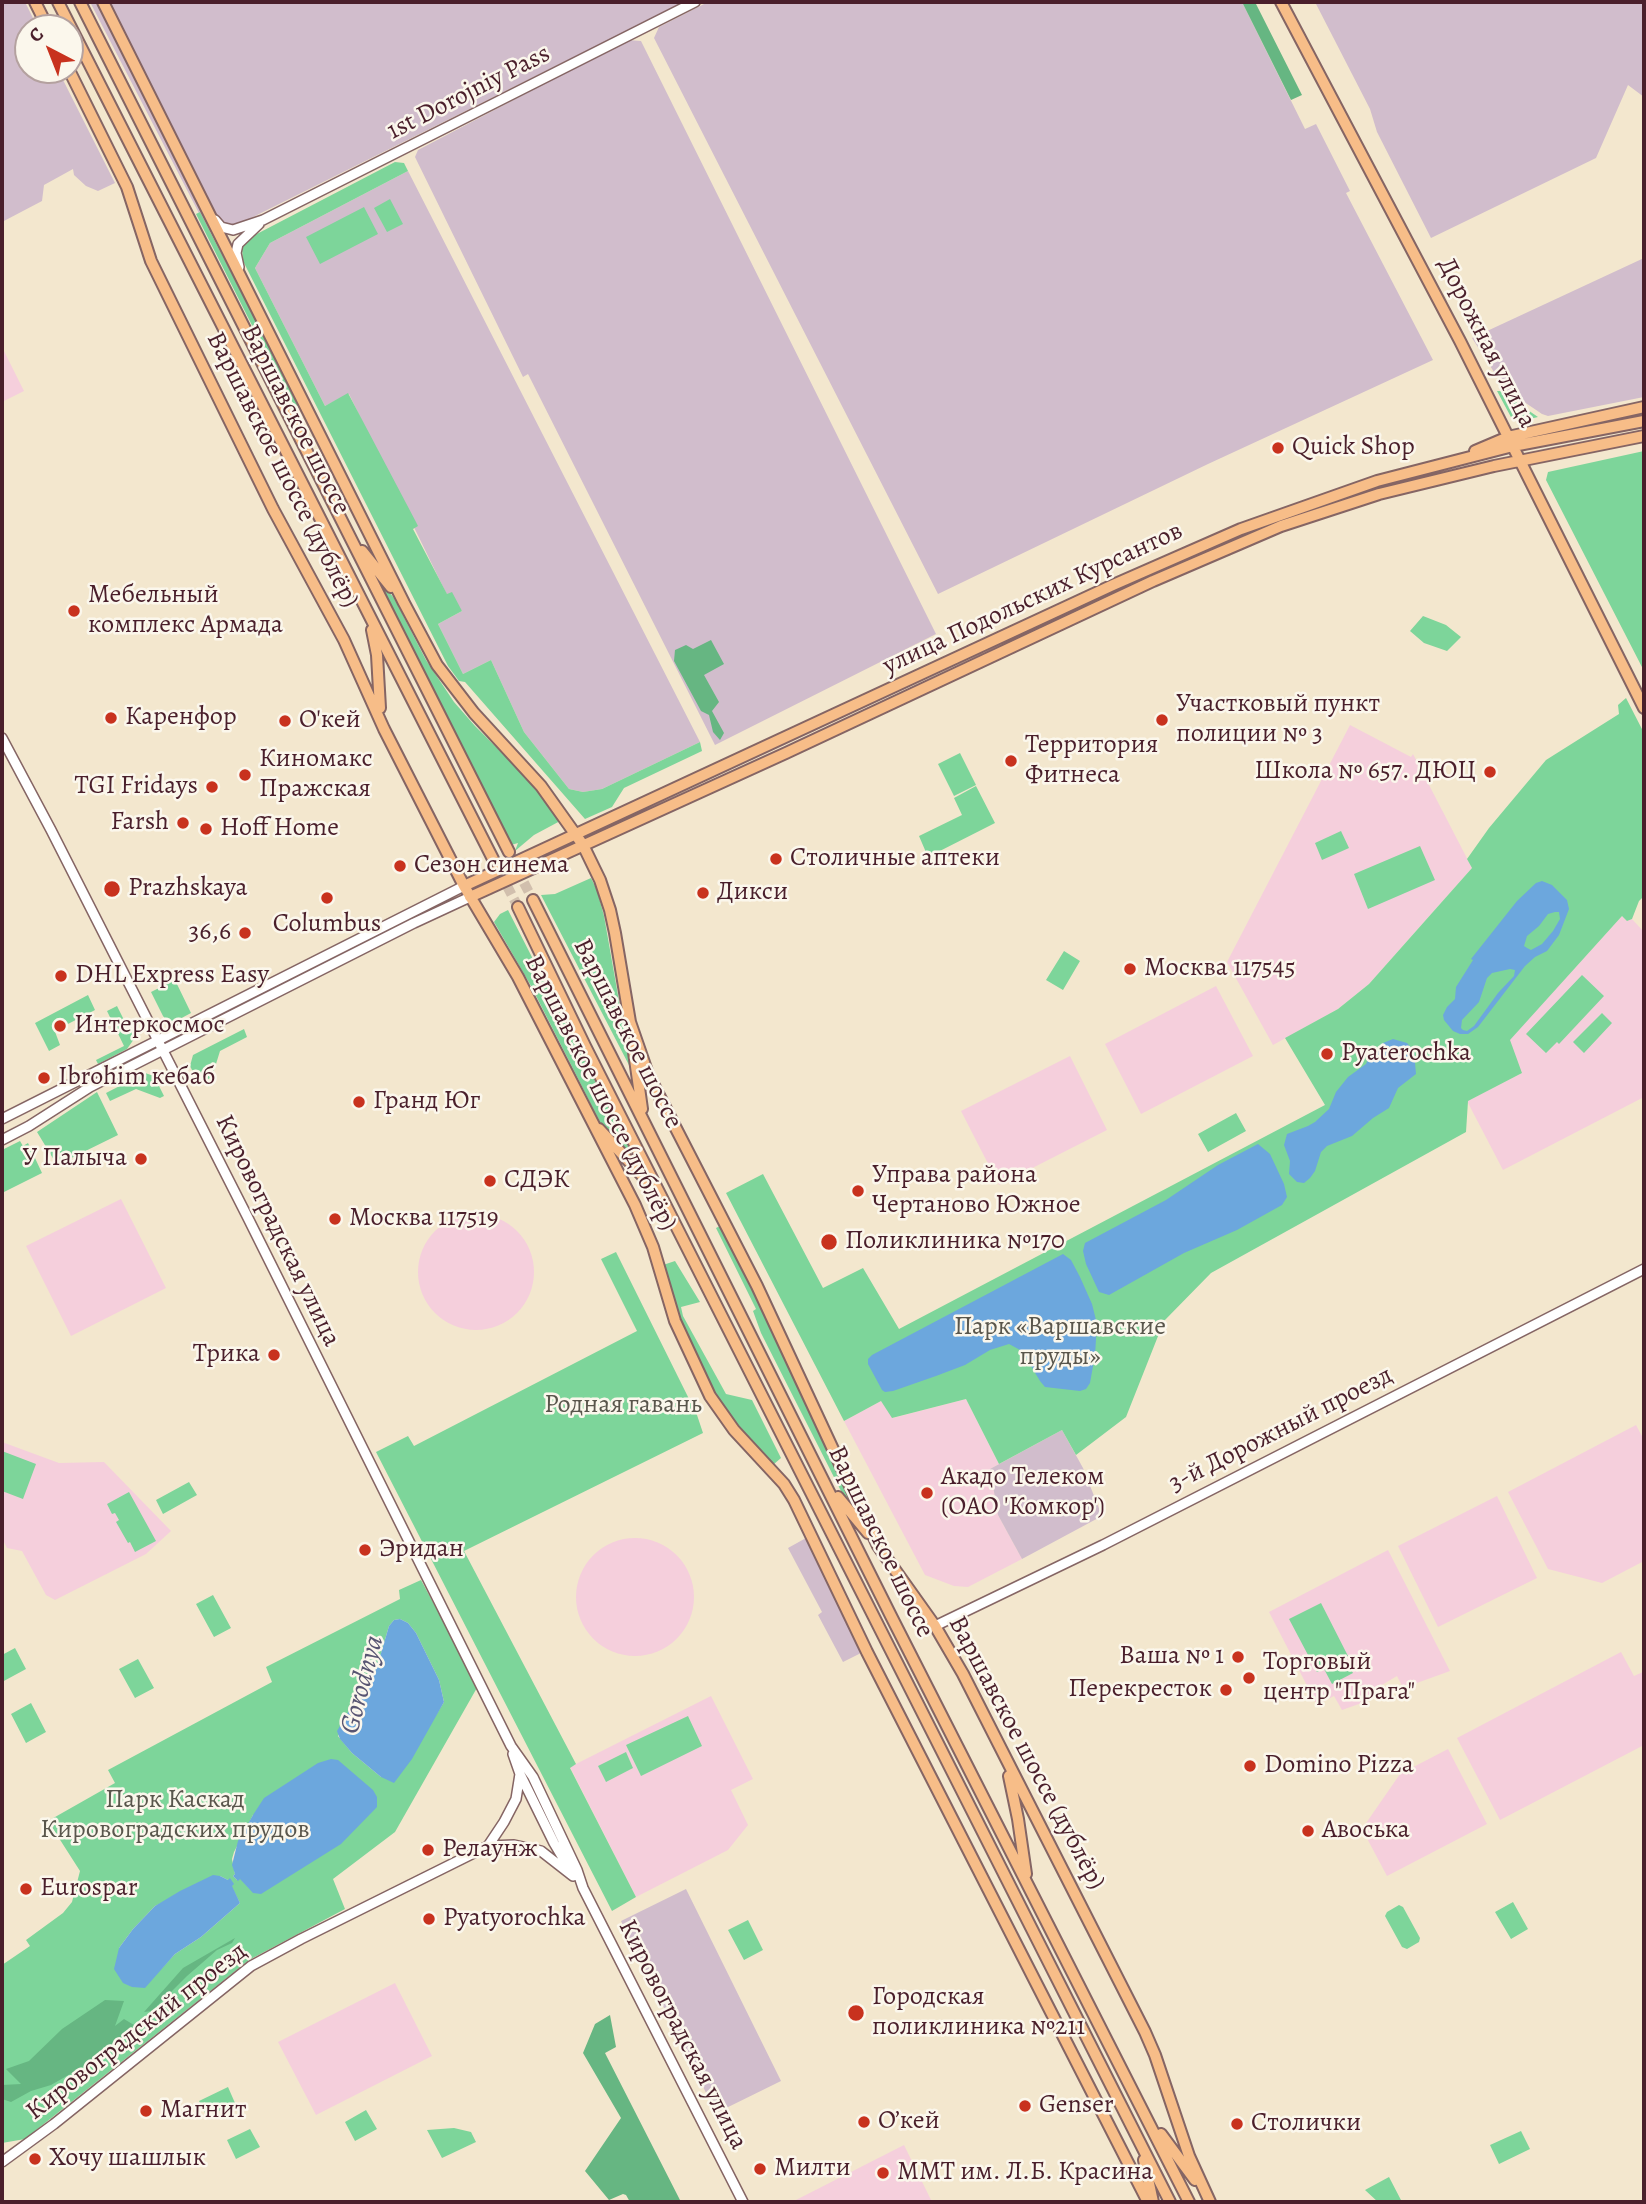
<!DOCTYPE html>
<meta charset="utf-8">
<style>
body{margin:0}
#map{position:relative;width:1646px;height:2204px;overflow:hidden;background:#f3e7ce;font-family:Alegreya,serif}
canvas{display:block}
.frame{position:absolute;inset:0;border:4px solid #4a1f2b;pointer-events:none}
.north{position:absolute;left:14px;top:14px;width:70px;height:70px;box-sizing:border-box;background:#fbf7ec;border:2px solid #b4a19f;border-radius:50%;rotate:318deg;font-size:19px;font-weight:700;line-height:28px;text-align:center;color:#4a1f2b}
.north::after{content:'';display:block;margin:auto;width:24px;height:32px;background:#c8321e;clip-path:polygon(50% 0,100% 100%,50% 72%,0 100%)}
</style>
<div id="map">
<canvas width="1646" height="2204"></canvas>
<div class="frame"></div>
<div class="north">С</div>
</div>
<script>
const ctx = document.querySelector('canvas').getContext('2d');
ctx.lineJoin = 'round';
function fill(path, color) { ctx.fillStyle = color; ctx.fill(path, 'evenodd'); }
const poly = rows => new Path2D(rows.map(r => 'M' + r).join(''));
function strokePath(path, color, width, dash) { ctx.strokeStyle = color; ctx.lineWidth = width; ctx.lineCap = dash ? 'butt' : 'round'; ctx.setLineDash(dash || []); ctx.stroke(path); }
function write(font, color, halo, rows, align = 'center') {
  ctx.font = font + ' Alegreya,serif'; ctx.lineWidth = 5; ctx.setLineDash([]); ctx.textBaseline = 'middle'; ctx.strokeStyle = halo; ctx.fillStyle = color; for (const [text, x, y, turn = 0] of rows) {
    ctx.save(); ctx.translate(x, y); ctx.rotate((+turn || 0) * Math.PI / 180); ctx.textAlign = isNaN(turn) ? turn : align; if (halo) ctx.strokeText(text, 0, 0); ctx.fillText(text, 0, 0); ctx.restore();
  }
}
fill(poly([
 [2,347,24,391,2,402],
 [1350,725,1411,757,1413,754,1472,868,1369,984,1338,1009,1273,1045,1227,962],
 [1622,916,1627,921,1632,919,1644,932,1644,1097,1503,1170,1467,1101,1522,1073,1509,1040],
 [1216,986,1253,1056,1141,1114,1105,1044],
 [1070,1056,1107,1130,999,1185,961,1111],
 [121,1199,166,1288,71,1336,26,1246],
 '418 1272a58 58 0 1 1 116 0a58 58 0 1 1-116 0Z',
 [966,1399,999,1464,990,1469,998,1515,1022,1559,968,1587,954,1586,925,1575,844,1421,881,1401,893,1418],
 [1636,1425,1644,1440,1644,1561,1602,1583,1548,1569,1508,1492],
 [2,1442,59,1463,104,1462,171,1531,146,1554,55,1600,46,1595,22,1551,7,1548,2,1538],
 [1497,1496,1537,1578,1438,1627,1398,1546],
 '576 1597a59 59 0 1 1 118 0a59 59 0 1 1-118 0Z',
 [1388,1550,1450,1671,1403,1688,1397,1676,1370,1692,1373,1699,1342,1710,1334,1696,1317,1705,1269,1612],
 [1621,1652,1634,1676,1643,1672,1644,1673,1644,1745,1500,1820,1457,1738],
 [711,1696,753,1779,731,1790,748,1825,728,1850,636,1897,570,1767],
 [1448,1749,1487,1824,1387,1876,1362,1829,1400,1774],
 [395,1983,432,2056,316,2115,278,2042],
 [904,2145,932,2202,792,2202]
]), '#f5cfdc');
fill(poly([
 [2,2,25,2,38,28,28,28,28,70,58,70,115,183,98,191,86,186,74,175,73,169,44,185,42,201,2,222],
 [90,2,684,2,217,235,210,232,204,223],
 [708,2,1242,2,1305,129,1316,124,1350,191,1346,193,1433,360,1208,464,938,594,654,38,659,27],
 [1315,2,1644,2,1644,97,1628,85,1596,158,1431,238,1377,132,1370,109],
 [628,40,641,41,936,634,715,745,528,374,523,377,415,157,418,150],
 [408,171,700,742,602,789,583,792,569,789,524,732,491,660,463,674,438,624,462,611,447,595,349,394,325,406,255,268,270,243],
 [1644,258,1644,397,1548,416,1542,414,1505,389,1472,338],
 [1062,1430,1083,1468,1102,1516,1022,1559,998,1515,990,1469],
 [806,1538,861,1653,843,1662,818,1615,822,1612,788,1548],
 [686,1889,781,2081,716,2113,621,1921]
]), '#d1bdcc');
fill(poly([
 [395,162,404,163,408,171,270,243,255,268,325,406,348,393,416,522,418,526,413,529,447,594,452,592,462,611,438,624,463,674,491,660,524,732,569,789,583,792,602,789,700,742,702,751,624,788,612,807,585,819,465,682,459,681,448,666,243,261,242,249,244,243,251,237],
 [390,199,403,224,387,232,374,208],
 [364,207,378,234,320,264,306,237],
 [200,212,299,405,296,406,288,397,196,214],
 [1497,391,1500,391,1538,417,1521,421,1512,419],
 [1644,451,1644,671,1546,480,1548,472],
 [381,582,394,598,426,660,454,702,475,726,526,777,562,820,534,835,515,851,518,843,511,845,378,583],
 [1423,616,1446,625,1461,637,1447,651,1424,643,1410,631],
 [1626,698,1644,733,1644,896,1639,901,1632,919,1627,921,1622,916,1510,1040,1522,1073,1468,1101,1466,1132,1211,1273,1164,1321,1126,1417,1076,1455,1062,1430,999,1464,966,1399,892,1418,881,1401,844,1421,726,1193,763,1174,823,1288,863,1268,899,1329,1325,1105,1285,1038,1338,1009,1369,984,1472,868,1467,859,1489,828,1546,760,1619,714,1618,705],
 [960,753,976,785,954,796,938,764],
 [976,786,995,823,928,857,919,836,962,815,954,798],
 [1341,831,1349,848,1322,860,1315,843],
 [1420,846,1435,880,1368,909,1354,874],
 [591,878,597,890,604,916,631,1069,541,895,555,894],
 [508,910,630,1150,628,1152,613,1139,601,1124,531,986,494,922,500,914],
 [1064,951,1080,961,1063,990,1046,980],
 [1582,975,1604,996,1559,1044,1557,1042,1546,1053,1526,1034],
 [175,980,191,1013,174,1022,167,1021,163,1016,151,992],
 [88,995,95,1010,66,1025,63,1020,57,1023,58,1027,54,1029,60,1045,49,1051,35,1023],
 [117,1006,129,1030,132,1028,134,1039,127,1049,98,1064,96,1060,124,1046,107,1011],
 [1602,1013,1612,1023,1584,1053,1573,1042],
 [244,1029,247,1037,220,1051,212,1077,199,1084,190,1066,193,1055],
 [145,1073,154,1076,164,1096,160,1098,136,1089,110,1101,106,1093],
 [97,1092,118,1135,57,1165,37,1132],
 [1236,1113,1246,1131,1208,1152,1198,1134],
 [20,1141,23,1146,28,1143,42,1173,2,1193,2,1150],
 [722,1225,802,1389,826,1447,854,1506,853,1507,843,1495,761,1333,753,1311,756,1309,716,1228],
 [616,1252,697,1415,703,1433,464,1551,576,1764,570,1768,636,1897,612,1911,376,1452,408,1436,414,1446,637,1331,601,1259],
 [675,1261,700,1302,681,1307,683,1316,726,1394,752,1400,781,1458,774,1464,728,1414,706,1376,678,1317,663,1265],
 [2,1451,36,1464,23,1499,2,1491],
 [189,1482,197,1495,163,1514,156,1500],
 [129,1492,156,1541,135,1552,130,1542,128,1543,116,1522,119,1520,115,1513,112,1514,107,1504],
 [421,1580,478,1686,395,1832,333,1879,345,1909,249,1960,25,2139,2,2143,2,1965,30,1946,26,1940,63,1913,72,1902,80,1871,48,1821,115,1783,108,1770,272,1682,266,1667,400,1599,399,1590],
 [400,1619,408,1623,416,1633,439,1680,444,1702,436,1715,381,1777,352,1753,338,1736,379,1660,389,1626,394,1620],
 [253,1815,269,1887,261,1893,253,1892,240,1878,237,1880,233,1876,235,1874,232,1859,234,1852],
 [220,1876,228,1880,240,1903,201,1937,175,1954,161,1969,130,1985,119,1948,133,1929,155,1906],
 [213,1595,231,1628,214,1637,196,1604],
 [1321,1603,1348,1656,1345,1658,1353,1673,1332,1684,1324,1669,1317,1672,1289,1619],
 [15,1648,26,1669,2,1682,2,1655],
 [138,1659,154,1688,135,1698,119,1669],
 [31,1703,46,1732,26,1743,11,1714],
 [688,1716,702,1746,641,1776,626,1745],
 [626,1752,633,1768,606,1782,598,1766],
 [1513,1902,1528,1929,1511,1939,1495,1912],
 [1399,1905,1403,1907,1420,1938,1419,1942,1407,1949,1402,1947,1385,1916,1387,1912],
 [748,1920,763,1950,744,1960,728,1930],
 [228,2087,235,2103,207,2117,199,2101],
 [366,2110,377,2129,355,2141,345,2122],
 [454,2128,471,2132,476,2142,442,2158,427,2130],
 [250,2129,260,2147,236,2159,227,2140],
 [1521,2131,1530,2149,1499,2164,1490,2145],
 [1389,2177,1402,2202,1378,2202,1365,2190]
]), '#7dd59a');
fill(poly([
 [1242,2,1255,2,1302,95,1291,100],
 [711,640,724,664,704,675,719,702,712,711,724,733,720,740,713,732,709,715,701,711,674,661,675,650,686,645,693,649],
 [235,1938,232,1943,217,1950,187,1976,152,2011,144,2012,183,1968],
 [105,2000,124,2001,115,2026,124,2019,134,2025,105,2054,51,2085,31,2091,11,2102,2,2099,2,2085,21,2084,6,2069,29,2061,62,2029],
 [610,2015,616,2047,605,2053,681,2202,630,2202,626,2195,623,2194,609,2200,585,2171,621,2118,583,2053,595,2024]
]), '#66b682');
fill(poly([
 [1542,881,1552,885,1567,900,1569,909,1559,935,1547,951,1535,957,1525,966,1478,1027,1468,1034,1460,1034,1453,1031,1444,1020,1443,1015,1447,1007,1455,999,1456,987,1473,960,1471,959,1517,901,1536,883],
 [1555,912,1559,912,1560,919,1553,931,1542,944,1531,950,1527,948,1524,946,1527,936,1539,926,1548,914],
 [1510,969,1515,970,1514,976,1498,993,1474,1026,1467,1031,1463,1030,1461,1028,1462,1020,1479,1002,1487,978,1492,973],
 [1393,1039,1407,1043,1414,1051,1416,1074,1398,1088,1389,1108,1373,1118,1352,1136,1327,1146,1321,1152,1315,1171,1310,1178,1304,1183,1297,1182,1289,1174,1290,1161,1284,1145,1287,1134,1308,1126,1315,1122,1329,1109,1336,1092,1348,1077,1366,1064,1369,1057,1383,1043],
 [1258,1144,1270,1154,1284,1184,1287,1197,1282,1205,1237,1230,1184,1253,1109,1295,1099,1292,1086,1264,1083,1251,1085,1243,1166,1200,1218,1165],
 [1063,1254,1071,1260,1080,1277,1092,1304,1097,1324,1095,1355,1090,1383,1086,1389,1080,1391,1045,1387,1040,1381,1022,1351,1009,1344,990,1350,965,1365,936,1376,893,1391,885,1392,882,1390,868,1364,868,1359,872,1355],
 [400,1619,408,1623,416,1633,439,1680,444,1702,412,1759,394,1783,381,1777,352,1753,340,1739,337,1731,379,1660,389,1626,394,1620],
 [331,1759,338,1760,373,1790,377,1797,377,1807,341,1844,261,1894,253,1893,240,1879,238,1881,233,1876,235,1874,232,1865,238,1841,253,1815,264,1798,318,1763],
 [213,1875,220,1876,228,1880,230,1878,234,1884,232,1886,240,1903,201,1937,175,1954,145,1988,132,1987,123,1983,114,1969,119,1948,133,1929,155,1906,180,1891]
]), '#6ca7dd');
strokePath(poly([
 [510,856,533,900],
 [493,859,518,907]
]), '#d1bfad', 10, [10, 5]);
const minor = poly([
 [215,220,221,227,233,230,263,220,695,2],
 [239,267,236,253,238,244,259,224],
 [2,738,51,830,247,1216,511,1746,533,1777,577,1870,583,1888,743,2202],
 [2,1119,464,886],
 [2,1140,29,1126,90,1087,414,923,470,897],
 [935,1626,1103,1545,1644,1269],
 [513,1754,520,1774,554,1843,570,1870],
 [488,1846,504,1822,516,1799,520,1774],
 [2,2162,54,2124,251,1966,301,1939,488,1846,514,1845,541,1851,573,1876]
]);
const major = poly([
 [35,2,48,28],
 [58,2,493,859],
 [80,2,509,852],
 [103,2,404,603,437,665,474,713,541,786,583,845,600,880,610,910,615,933,630,1022,648,1074,757,1286,878,1546,935,1626,963,1674,1145,2032,1155,2055,1189,2156,1210,2202],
 [1281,2,1460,341,1644,708],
 [69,70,127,187,151,261,273,509,344,640,384,729,464,886,518,977,635,1205,653,1247,675,1321,710,1396,734,1430,784,1484,794,1500,867,1652,1148,2202],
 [1475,451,1508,437,1644,407],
 [362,551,391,587],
 [372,630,377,655,380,708],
 [464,886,1113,585,1241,529,1377,481,1513,446,1644,421],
 [470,897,786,753,1153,581,1281,526,1379,494,1494,466,1644,436],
 [533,900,891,1616,1189,2202],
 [518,907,585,1046,1170,2202],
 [633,1045,642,1109],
 [599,1129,650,1184],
 [838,1497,868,1533],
 [1009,1776,1018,1819,1026,1874],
 [1161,2134,1195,2180],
 [1144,2160,1153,2202]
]);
strokePath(minor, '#856564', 12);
strokePath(major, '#856564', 14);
strokePath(minor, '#fff', 9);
strokePath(major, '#f7bd88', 10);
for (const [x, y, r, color] of [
 [1278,448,7,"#c8321e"],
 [74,611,7,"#c8321e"],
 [111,718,7,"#c8321e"],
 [1162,720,7,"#c8321e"],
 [285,721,7,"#c8321e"],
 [1011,761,7,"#c8321e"],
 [1490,772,7,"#c8321e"],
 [245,775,7,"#c8321e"],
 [212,787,7,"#c8321e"],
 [183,823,7,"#c8321e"],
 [206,829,7,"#c8321e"],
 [776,859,7,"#c8321e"],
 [400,866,7,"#c8321e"],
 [112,889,9,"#c8321e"],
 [703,893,7,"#c8321e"],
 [327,898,7,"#c8321e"],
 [245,933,7,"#c8321e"],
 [1130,969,7,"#c8321e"],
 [61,976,7,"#c8321e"],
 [60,1026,7,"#c8321e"],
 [1327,1054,7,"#c8321e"],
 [44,1078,7,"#c8321e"],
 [359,1102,7,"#c8321e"],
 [141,1159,7,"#c8321e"],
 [490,1181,7,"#c8321e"],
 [858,1191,7,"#c8321e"],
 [335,1219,7,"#c8321e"],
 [829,1242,9,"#c8321e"],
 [274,1355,7,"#c8321e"],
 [927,1493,7,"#c8321e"],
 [365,1550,7,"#c8321e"],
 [1238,1657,7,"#c8321e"],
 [1249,1678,7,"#c8321e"],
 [1226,1690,7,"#c8321e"],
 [1250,1766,7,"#c8321e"],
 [1308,1831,7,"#c8321e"],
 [428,1850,7,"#c8321e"],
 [26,1889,7,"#c8321e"],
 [429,1919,7,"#c8321e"],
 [856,2013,9,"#c8321e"],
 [1025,2106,7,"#c8321e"],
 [146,2111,7,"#c8321e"],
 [864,2122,7,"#c8321e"],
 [1237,2124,7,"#c8321e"],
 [35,2159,7,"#c8321e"],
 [760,2169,7,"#c8321e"],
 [883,2173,7,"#c8321e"]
]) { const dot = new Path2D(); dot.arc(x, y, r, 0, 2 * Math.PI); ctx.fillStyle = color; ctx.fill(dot); strokePath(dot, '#fbf7ec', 2.5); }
write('26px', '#4a1f2b', '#fbf7ec', [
 ["1st Dorojniy Pass",469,93,-27],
 ["Дорожная улица",1486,343,63],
 ["Варшавское шоссе",295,420,63],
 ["Варшавское шоссе (дублёр)",282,470,63],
 ["улица Подольских Курсантов",1033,599,-25],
 ["Варшавское шоссе",627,1034,63],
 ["Варшавское шоссе (дублёр)",600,1093,63],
 ["Кировоградская улица",277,1231,64],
 ["3-й Дорожный проезд",1281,1430,-27],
 ["Варшавское шоссе",880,1542,64],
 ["Варшавское шоссе (дублёр)",1026,1753,62],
 ["Кировоградский проезд",137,2032,-38],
 ["Кировоградская улица",682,2035,63]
]);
write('26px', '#4a1f2b', '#fbf7ec', [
 ["Quick Shop",1292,448],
 ["Мебельный",88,596],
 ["комплекс Армада",88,626],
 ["Участковый пункт",1176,705],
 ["полиции № 3",1176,735],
 ["Каренфор",125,718],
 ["О'кей",299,721],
 ["Территория",1025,746],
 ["Фитнеса",1025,776],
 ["Киномакс",259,760],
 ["Пражская",259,790],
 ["Школа № 657. ДЮЦ",1476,772,"right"],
 ["TGI Fridays",198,787,"right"],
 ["Farsh",169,823,"right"],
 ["Hoff Home",220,829],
 ["Столичные аптеки",790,859],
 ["Сезон синема",414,866],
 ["Prazhskaya",128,889],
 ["Дикси",717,893],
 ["Columbus",327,925,"center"],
 ["36,6",231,933,"right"],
 ["Москва 117545",1144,969],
 ["DHL Express Easy",75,976],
 ["Интеркосмос",74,1026],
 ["Pyaterochka",1341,1054],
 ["Ibrohim кебаб",58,1078],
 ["Гранд Юг",373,1102],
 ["У Палыча",127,1159,"right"],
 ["Управа района",872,1176],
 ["Чертаново Южное",872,1206],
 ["СДЭК",504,1181],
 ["Москва 117519",349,1219],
 ["Поликлиника №170",845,1242],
 ["Трика",260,1355,"right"],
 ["Акадо Телеком",941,1478],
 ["(ОАО 'Комкор')",941,1508],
 ["Эридан",379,1550],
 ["Ваша № 1",1224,1657,"right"],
 ["Торговый",1263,1663],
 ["центр \"Прага\"",1263,1693],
 ["Перекресток",1212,1690,"right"],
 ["Domino Pizza",1264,1766],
 ["Авоська",1322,1831],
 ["Релаунж",442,1850],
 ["Eurospar",40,1889],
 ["Pyatyorochka",443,1919],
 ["Городская",872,1998],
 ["поликлиника №211",872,2028],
 ["Genser",1039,2106],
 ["Магнит",160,2111],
 ["О’кей",878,2122],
 ["Столички",1251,2124],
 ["Хочу шашлык",49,2159],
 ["Милти",774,2169],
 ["ММТ им. Л.Б. Красина",897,2173]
], 'left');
write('26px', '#59564c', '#fbf7ec', [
 ["Парк «Варшавские",1060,1328],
 ["пруды»",1060,1358],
 ["Родная гавань",623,1406],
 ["Парк Каскад",175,1801],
 ["Кировоградских прудов",175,1831]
]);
write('italic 28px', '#585572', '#fbf7ec', [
 ["Gorodnya",363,1685,-75]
]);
</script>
